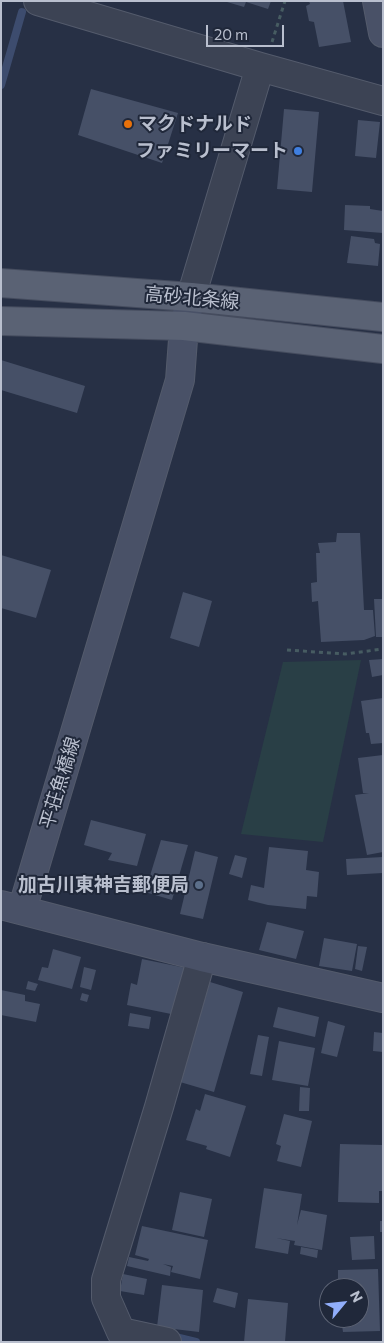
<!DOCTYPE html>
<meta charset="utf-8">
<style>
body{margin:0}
#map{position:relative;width:384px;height:1343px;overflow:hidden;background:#273045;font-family:Commissioner,sans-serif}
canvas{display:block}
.frame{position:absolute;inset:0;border:2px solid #b9bfce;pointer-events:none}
.north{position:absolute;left:319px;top:1278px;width:50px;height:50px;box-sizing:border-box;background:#20283a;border:1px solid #5d6475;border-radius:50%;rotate:62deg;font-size:14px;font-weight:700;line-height:20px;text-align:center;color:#b9bfce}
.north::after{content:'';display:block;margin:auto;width:18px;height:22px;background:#91aefb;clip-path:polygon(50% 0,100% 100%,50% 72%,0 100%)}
.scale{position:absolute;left:206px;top:25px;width:78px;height:22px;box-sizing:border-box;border:2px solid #b9bfce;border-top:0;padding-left:6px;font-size:15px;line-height:18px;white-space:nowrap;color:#b9bfce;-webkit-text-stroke:4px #20283a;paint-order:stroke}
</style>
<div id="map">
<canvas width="384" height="1343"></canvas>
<div class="frame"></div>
<div class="north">N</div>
<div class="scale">20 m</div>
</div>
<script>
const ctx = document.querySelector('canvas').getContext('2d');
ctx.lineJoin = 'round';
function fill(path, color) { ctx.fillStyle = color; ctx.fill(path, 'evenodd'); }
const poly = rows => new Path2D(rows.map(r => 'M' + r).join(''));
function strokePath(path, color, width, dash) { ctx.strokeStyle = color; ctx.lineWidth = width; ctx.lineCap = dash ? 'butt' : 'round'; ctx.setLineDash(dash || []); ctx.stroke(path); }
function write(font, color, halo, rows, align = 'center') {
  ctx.font = font + ' Commissioner,"Noto Sans JP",sans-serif'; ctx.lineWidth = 4; ctx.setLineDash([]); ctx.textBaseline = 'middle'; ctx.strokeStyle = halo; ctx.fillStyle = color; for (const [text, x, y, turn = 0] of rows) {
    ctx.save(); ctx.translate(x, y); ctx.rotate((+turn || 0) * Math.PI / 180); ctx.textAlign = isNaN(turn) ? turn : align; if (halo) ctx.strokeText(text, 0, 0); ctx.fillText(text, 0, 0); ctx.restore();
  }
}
fill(poly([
 [361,660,323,842,241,834,283,662]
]), '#293f46');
strokePath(poly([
 [1,85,22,12],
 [171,1336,196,1342]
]), '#3d4c6e', 8);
fill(poly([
 [244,1,271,1,268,9,246,2,244,7,227,2],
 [309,1,343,1,351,42,319,47,314,22,309,21,306,6,310,4],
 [91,89,178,113,162,163,78,135],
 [284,109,319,112,312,192,277,189],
 [358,120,380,122,376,158,355,156],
 [345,205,370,206,370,209,383,211,383,233,344,230],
 [351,236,374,239,375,243,380,244,378,266,347,263],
 [1,360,85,386,77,413,1,390],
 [337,533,360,533,364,610,373,610,375,636,364,640,321,642,318,601,312,602,311,583,317,582,316,553,320,553,318,543,336,542],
 [1,555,51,570,36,618,1,608],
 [183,592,212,601,199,647,170,638],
 [374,599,383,599,383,637,376,637],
 [383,659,383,675,372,677,369,660],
 [383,698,383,743,371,744,369,733,366,733,361,701],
 [383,755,383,852,367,855,355,795,369,793,363,793,358,758],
 [91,820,146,834,137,866,108,860,112,853,84,845],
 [161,840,188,845,172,900,145,892],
 [269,847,308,851,306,870,319,872,317,897,307,896,306,909,268,905,248,900,251,885,264,888],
 [195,851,218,857,203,919,180,914],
 [235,855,247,858,242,878,229,874],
 [383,857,383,873,347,875,346,859],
 [267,922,304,931,296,959,259,950],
 [324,938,357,944,352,971,319,966],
 [358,946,367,947,362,971,355,969],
 [53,949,81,957,72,989,38,980,42,967,48,968],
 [142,959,186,968,176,1015,127,1005,131,983,137,985],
 [84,967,96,970,91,990,80,987],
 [28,981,38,984,35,991,26,989],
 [210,982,243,992,214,1092,180,1082],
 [1,990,25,995,25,1001,40,1004,36,1022,1,1015],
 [82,993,89,995,87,1002,80,1000],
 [278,1007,319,1017,315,1037,273,1027],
 [130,1013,151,1017,149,1029,128,1026],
 [328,1021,345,1026,337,1057,321,1053],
 [374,1032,383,1033,383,1052,373,1051],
 [258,1035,269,1037,262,1076,250,1074],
 [279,1041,315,1048,308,1086,272,1080],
 [300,1087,310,1088,309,1111,299,1111],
 [205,1094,246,1106,230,1157,206,1149,207,1146,186,1140,196,1109,200,1111],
 [284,1114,312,1121,301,1167,277,1161,281,1146,276,1144],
 [340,1144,383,1145,383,1191,379,1191,379,1203,338,1202],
 [264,1188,302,1194,297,1225,301,1210,327,1215,322,1250,294,1245,295,1241,276,1238,290,1241,288,1254,255,1248],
 [180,1192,212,1199,204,1237,172,1230],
 [380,1221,383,1221,383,1232,380,1232],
 [142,1226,208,1240,200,1279,171,1272,173,1266,163,1264,171,1267,170,1276,127,1266,129,1257,148,1261,149,1259,135,1255],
 [374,1236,375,1259,352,1260,350,1237],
 [301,1247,318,1250,317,1258,300,1254],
 [378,1269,380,1331,343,1332,341,1318,359,1318,359,1288,338,1288,338,1270],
 [123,1274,147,1279,144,1295,120,1291],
 [162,1285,203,1290,199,1332,157,1327],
 [217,1288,238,1293,235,1308,213,1302],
 [248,1299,288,1303,285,1342,244,1342]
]), '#465067');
const street = poly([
 [38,1,260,67,383,101],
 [191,297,260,67],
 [167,1342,121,1332,106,1298,106,1280,159,1107,202,957]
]);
const secondary = poly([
 [377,1,383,33],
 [1,905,202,957,383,998],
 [22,910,180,380,184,326,191,297]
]);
const primary = poly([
 [1,283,191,297,383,317],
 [1,321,184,326,383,349]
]);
strokePath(street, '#545b6c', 30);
strokePath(secondary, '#545b6c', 30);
strokePath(primary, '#454c5e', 30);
strokePath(poly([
 [272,42,285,1],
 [287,650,345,654,383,649]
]), '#475c62', 3, [4, 4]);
strokePath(street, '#3c4354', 28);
strokePath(secondary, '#495167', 28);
strokePath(primary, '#5a6274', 28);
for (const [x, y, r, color] of [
 [128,124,5,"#e8710a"],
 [298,151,5,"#3f7fe0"],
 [199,885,5,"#5c6f8a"]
]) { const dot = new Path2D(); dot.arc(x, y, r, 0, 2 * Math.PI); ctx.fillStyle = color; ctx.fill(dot); strokePath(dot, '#20283a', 2); }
write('bold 19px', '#b9bfce', '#20283a', [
 ["マクドナルド",138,124,"left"],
 ["ファミリーマート",288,151],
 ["加古川東神吉郵便局",189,885]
], 'right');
write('19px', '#b9bfce', '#20283a', [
 ["高砂北条線",192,298,5],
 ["平荘魚橋線",60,783,-73]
]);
</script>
